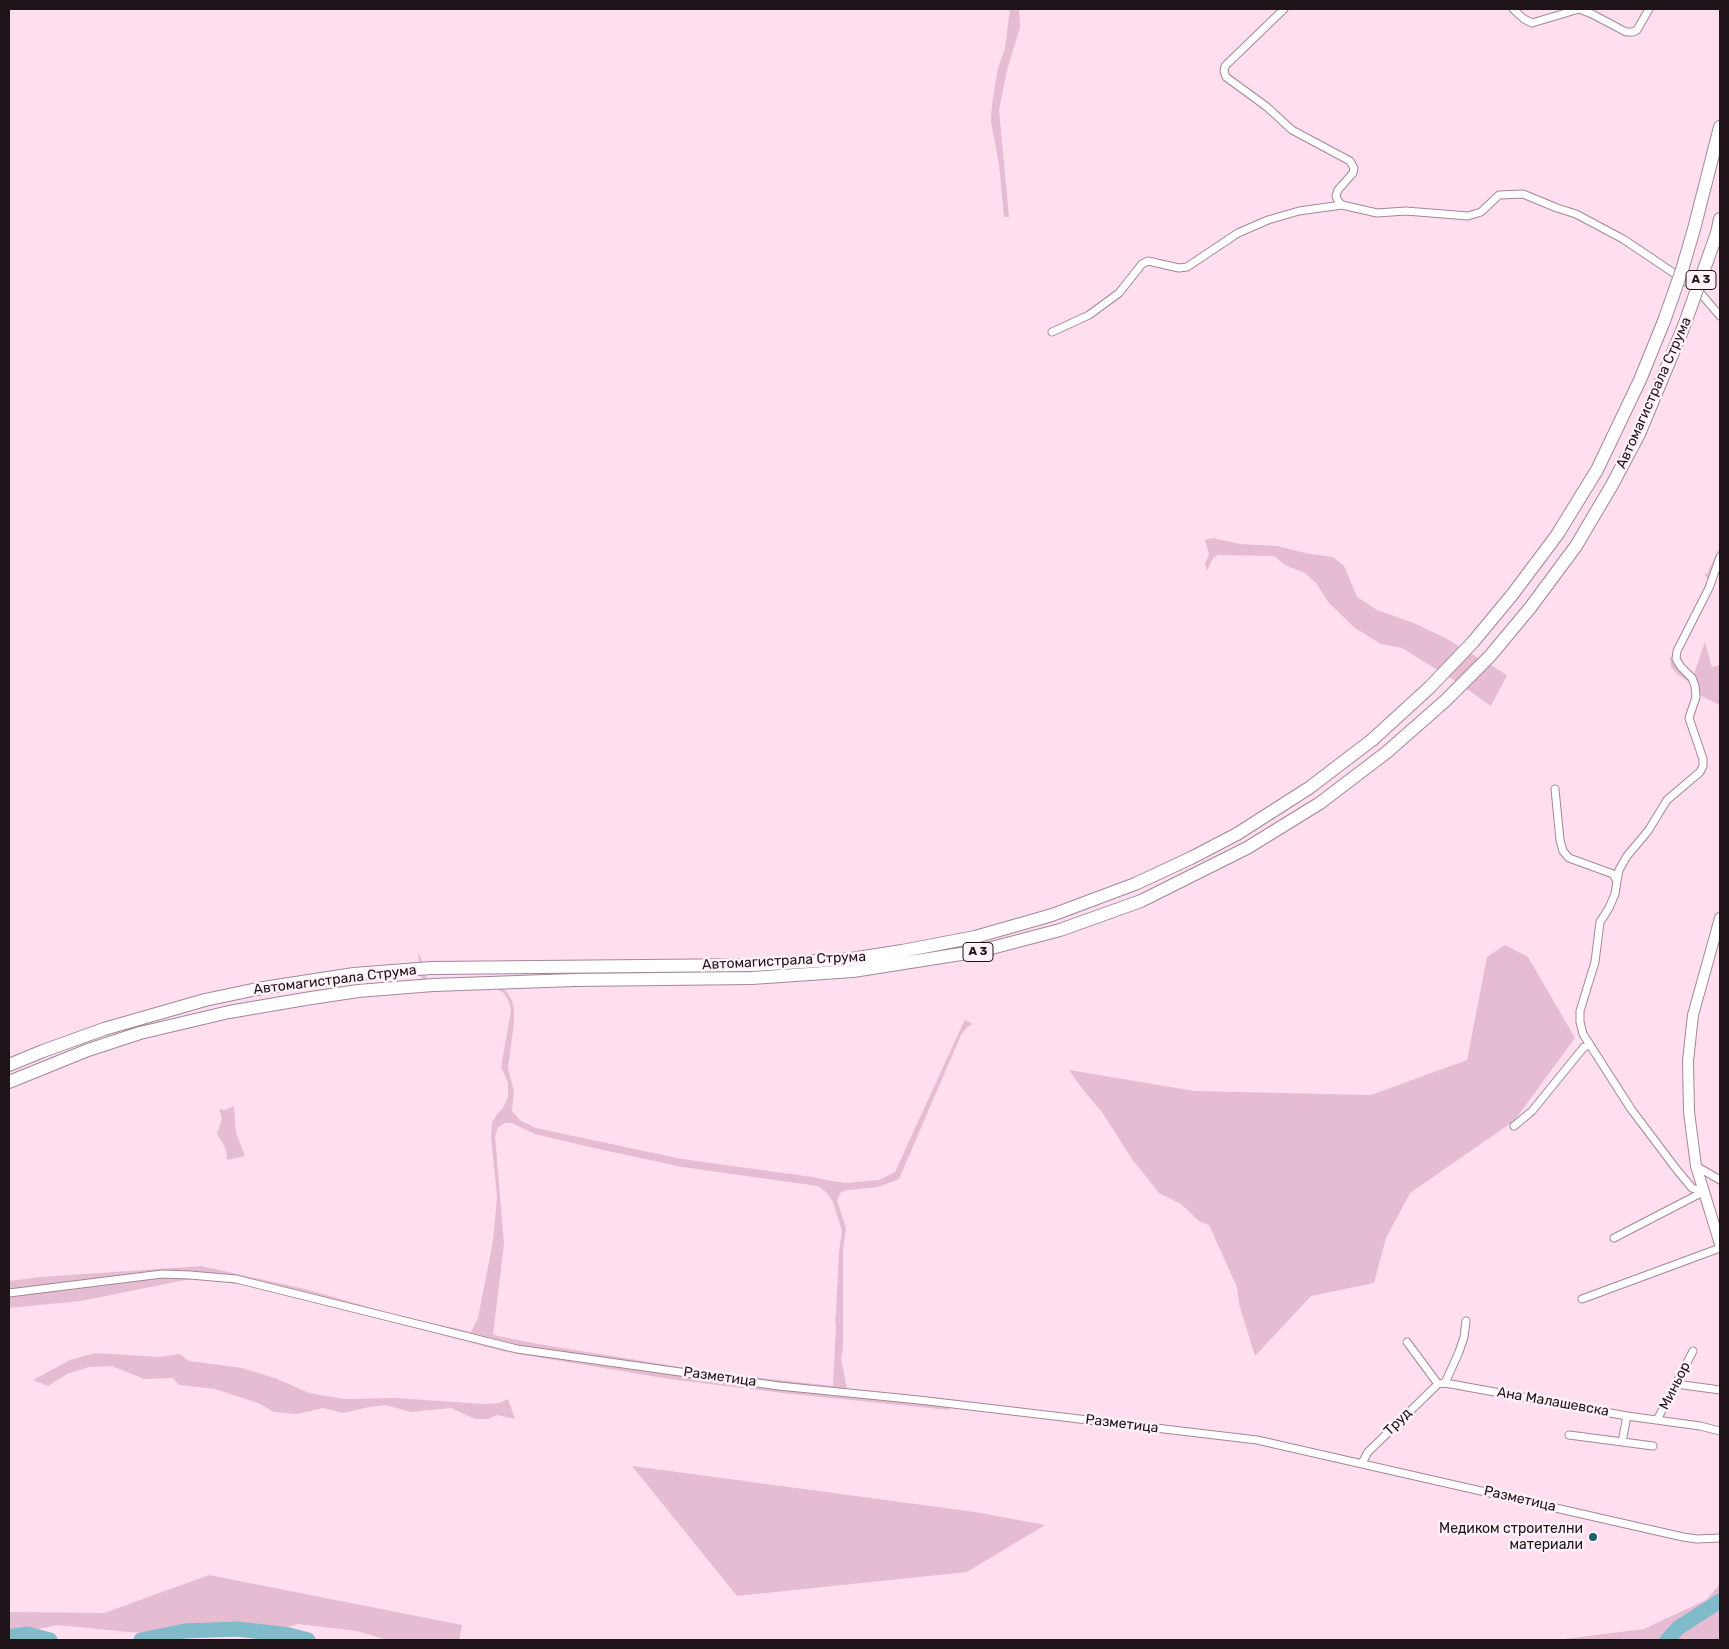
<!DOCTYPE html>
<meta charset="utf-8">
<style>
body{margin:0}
#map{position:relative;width:1729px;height:1649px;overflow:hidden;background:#fedeef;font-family:Rubik,sans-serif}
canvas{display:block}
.frame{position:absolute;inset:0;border:10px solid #1e1319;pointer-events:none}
</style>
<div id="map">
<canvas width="1729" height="1649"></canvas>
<div class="frame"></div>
</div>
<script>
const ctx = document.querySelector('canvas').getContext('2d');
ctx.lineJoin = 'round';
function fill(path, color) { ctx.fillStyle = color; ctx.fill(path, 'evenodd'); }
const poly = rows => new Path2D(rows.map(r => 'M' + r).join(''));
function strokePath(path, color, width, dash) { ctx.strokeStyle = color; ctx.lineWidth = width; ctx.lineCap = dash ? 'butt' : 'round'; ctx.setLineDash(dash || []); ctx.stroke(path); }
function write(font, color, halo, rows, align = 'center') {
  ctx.font = font + ' Rubik,sans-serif'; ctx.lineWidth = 5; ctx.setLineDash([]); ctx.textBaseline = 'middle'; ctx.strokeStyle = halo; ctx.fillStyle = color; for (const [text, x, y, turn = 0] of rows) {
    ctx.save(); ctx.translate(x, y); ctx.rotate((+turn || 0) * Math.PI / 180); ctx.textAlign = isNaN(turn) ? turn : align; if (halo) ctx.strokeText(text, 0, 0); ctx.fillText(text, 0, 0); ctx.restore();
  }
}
fill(poly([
 [1010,9,1019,9,1020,28,1007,70,999,110,1009,217,1004,217,999,164,991,122,992,104,998,68,1005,48],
 [1213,538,1240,544,1277,546,1310,554,1333,557,1344,566,1357,597,1377,610,1414,623,1447,639,1507,675,1491,706,1460,684,1402,648,1381,644,1355,628,1329,603,1316,583,1305,573,1285,565,1274,556,1218,555,1213,558,1207,571,1205,564,1209,554,1205,540],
 [1720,546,1720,555,1713,569,1707,594,1680,648,1677,657,1678,664,1682,669,1693,677,1705,642,1712,667,1720,665,1720,705,1695,693,1695,686,1677,674,1671,667,1670,659,1709,582,1704,573,1707,574],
 [1505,945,1528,957,1575,1038,1514,1121,1410,1193,1386,1238,1374,1283,1311,1296,1255,1356,1239,1304,1237,1287,1209,1225,1199,1221,1181,1204,1159,1193,1132,1159,1102,1112,1084,1091,1069,1070,1194,1091,1371,1095,1467,1060,1487,957],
 [418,952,422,961,423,971,427,979,433,983,442,985,496,985,506,991,512,1000,514,1009,514,1023,508,1068,514,1092,512,1111,521,1121,536,1128,682,1159,812,1177,832,1181,845,1183,879,1180,895,1172,961,1028,965,1020,973,1024,967,1027,961,1035,899,1179,878,1187,847,1190,841,1192,837,1200,846,1228,843,1250,843,1348,841,1359,847,1389,948,1399,949,1410,792,1394,676,1380,506,1352,253,1286,198,1279,185,1280,81,1301,9,1308,9,1281,41,1277,201,1266,305,1289,390,1313,471,1332,478,1318,493,1241,497,1197,491,1137,492,1123,497,1114,503,1108,508,1097,508,1082,501,1067,511,1011,509,1002,504,993,495,988,433,987,424,982,420,973],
 [505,1123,512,1123,535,1134,594,1148,682,1167,818,1186,826,1192,833,1202,842,1231,839,1252,836,1314,835,1319,836,1326,833,1386,717,1373,538,1344,493,1335,504,1244,495,1137,498,1127],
 [234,1106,236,1133,245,1156,227,1160,226,1149,217,1134,222,1119,219,1109,225,1110],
 [95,1353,159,1357,180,1354,189,1361,242,1368,275,1378,309,1393,344,1399,395,1398,484,1404,500,1403,508,1399,515,1419,497,1415,488,1419,475,1419,451,1408,411,1412,386,1405,369,1407,343,1413,323,1408,297,1414,274,1412,258,1403,215,1389,179,1385,173,1378,144,1379,112,1366,89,1367,67,1374,48,1386,33,1380,70,1360],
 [632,1466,975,1512,1045,1525,967,1572,737,1596],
 [209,1575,462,1625,459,1640,387,1640,357,1631,298,1624,257,1638,129,1632,57,1625,9,1635,9,1612,104,1613],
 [1720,1584,1720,1640,1556,1640,1644,1629,1706,1600]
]), '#e6bcd2');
strokePath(poly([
 [9,1637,27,1634,50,1640],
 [141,1640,185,1631,238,1629,289,1635,308,1640],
 [1667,1640,1678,1628,1720,1601]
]), '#80bbc9', 15);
const street = poly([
 [1284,9,1225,66,1224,71,1226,77,1267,107,1292,130,1350,161,1354,168,1353,173,1338,190,1336,196,1338,201,1342,205],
 [1513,9,1524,19,1532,23,1579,9,1592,14,1626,32,1633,32,1637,30,1649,9],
 [1052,332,1089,315,1119,293,1142,264,1148,261,1179,268,1187,267,1238,233,1268,220,1299,211,1342,205,1377,213,1406,211,1468,216,1481,212,1499,195,1523,194,1557,208,1576,214,1623,239,1696,288,1720,316],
 [1555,789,1560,840,1563,851,1569,858,1613,874,1617,881,1615,894,1609,908,1600,922,1595,962,1580,1011,1580,1022,1583,1034,1631,1109,1677,1170,1692,1188,1703,1192,1614,1238],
 [1617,881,1619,870,1627,856,1648,831,1667,800,1700,772,1703,766,1703,759,1689,718,1696,697,1695,686,1692,678,1681,667,1676,659,1677,651,1709,588,1720,557],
 [1514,1126,1532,1111,1584,1047,1590,1045],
 [1696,1166,1720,1180],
 [9,1293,162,1274,190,1275,236,1279,517,1349,779,1386,919,1400,1257,1440,1683,1537,1697,1539,1720,1538],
 [1582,1299,1720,1248],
 [1407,1342,1438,1384,1445,1383,1627,1416,1700,1426,1720,1431],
 [1445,1383,1459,1352,1464,1337,1466,1321],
 [1676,1384,1720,1390],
 [1657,1420,1693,1351],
 [1569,1435,1653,1446],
 [1622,1442,1627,1416],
 [1362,1463,1368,1452,1438,1384]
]);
const secondary = poly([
 [1720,918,1693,1015,1688,1061,1689,1112,1696,1166,1720,1244]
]);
const highway = poly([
 [1694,229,1720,127],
 [1717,233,1720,219],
 [9,1065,43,1051,104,1029,205,1000,257,989,354,974,431,968,752,965,851,959,902,951,975,937,1052,915,1135,884,1191,858,1237,834,1309,788,1372,740,1430,687,1473,642,1512,595,1557,535,1597,470,1640,380,1664,321],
 [9,1082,88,1050,140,1033,229,1012,305,999,358,991,433,985,574,980,752,978,853,971,980,951,1060,930,1141,901,1247,848,1320,803,1387,752,1445,701,1490,656,1530,608,1576,546,1612,485,1639,434,1684,326]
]);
strokePath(street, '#a48796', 9);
strokePath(secondary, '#a48796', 12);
strokePath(highway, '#a48796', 14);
strokePath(street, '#fff', 7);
strokePath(secondary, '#fff', 10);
strokePath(highway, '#fff', 12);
const highwayBridge = poly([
 [1664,321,1682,270,1694,229],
 [1684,326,1717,233]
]);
strokePath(highwayBridge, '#a48796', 14, []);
strokePath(highwayBridge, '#fff', 12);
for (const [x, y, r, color] of [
 [1593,1537,5,"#1b6372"]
]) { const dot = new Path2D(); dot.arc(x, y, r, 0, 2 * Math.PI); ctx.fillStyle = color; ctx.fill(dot); strokePath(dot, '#fff2f9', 2); }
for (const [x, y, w] of [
 [1701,280,30],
 [978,952,30]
]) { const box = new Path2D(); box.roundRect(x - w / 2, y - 9.5, w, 19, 4); ctx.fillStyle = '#fff2f9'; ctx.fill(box); strokePath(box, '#1e1319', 1); }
write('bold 12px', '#1e1319', null, [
 ["A 3",1701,280],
 ["A 3",978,952]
]);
write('14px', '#1e1319', '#fff2f9', [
 ["Автомагистрала Струма",1654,393,-66],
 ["Автомагистрала Струма",784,961,-3],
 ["Автомагистрала Струма",335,980,-7],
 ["Разметица",720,1377,8],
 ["Миньор",1675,1386,-63],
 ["Ана Малашевска",1553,1402,10],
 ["Труд",1398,1422,-45],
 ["Разметица",1122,1424,7],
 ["Разметица",1520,1499,13]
]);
write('14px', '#1e1319', '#fff2f9', [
 ["Медиком строителни",1583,1529],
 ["материали",1583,1545]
], 'right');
</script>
